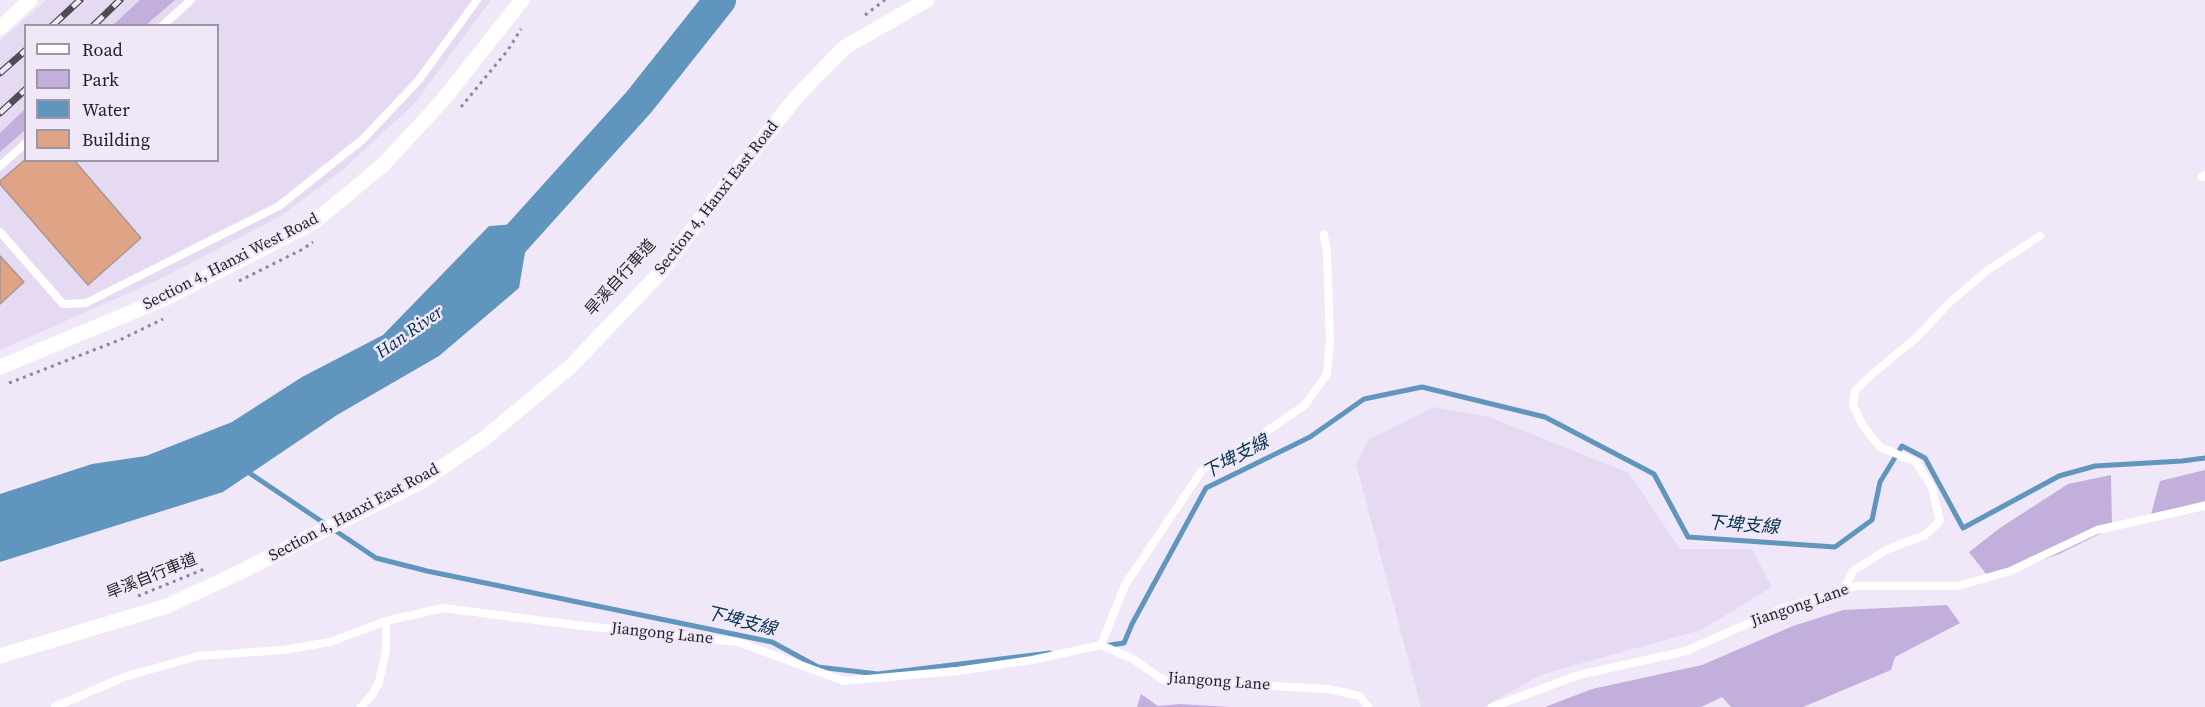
<!DOCTYPE html>
<meta charset="utf-8">
<style>
body{margin:0}
#map{position:relative;width:2205px;height:707px;overflow:hidden;background:#f0e8f9;font-family:"Source Serif 4",serif}
canvas{display:block}
.legend{position:absolute;left:24px;top:24px;width:195px;height:138px;box-sizing:border-box;background:#f0e8f9;border:2px solid #9d97a4;margin:0;padding:8px 10px;list-style:none;font-size:18px;color:#211e24}
.legend li{display:flex;align-items:center;gap:12px;height:30px}
.legend b{width:30px;border:2px solid #9d97a4}
</style>
<div id="map">
<canvas width="2205" height="707"></canvas>
<ul class="legend">
<li><b style="height:8px;background:#fff"></b>Road</li>
<li><b style="height:16px;background:#c3afdb"></b>Park</li>
<li><b style="height:16px;background:#6095bd"></b>Water</li>
<li><b style="height:16px;background:#dfa385"></b>Building</li>
</ul>
</div>
<script>
const ctx = document.querySelector('canvas').getContext('2d');
ctx.lineJoin = 'round';
function fill(path, color) { ctx.fillStyle = color; ctx.fill(path, 'evenodd'); }
const poly = rows => new Path2D(rows.map(r => 'M' + r).join(''));
function strokePath(path, color, width, dash) { ctx.strokeStyle = color; ctx.lineWidth = width; ctx.lineCap = dash ? 'butt' : 'round'; ctx.setLineDash(dash || []); ctx.stroke(path); }
function write(font, color, halo, rows, align = 'center') {
  ctx.font = font + ' "Source Serif 4","Noto Sans TC",serif'; ctx.lineWidth = 5; ctx.setLineDash([]); ctx.textBaseline = 'middle'; ctx.strokeStyle = halo; ctx.fillStyle = color; for (const [text, x, y, turn = 0] of rows) {
    ctx.save(); ctx.translate(x, y); ctx.rotate((+turn || 0) * Math.PI / 180); ctx.textAlign = isNaN(turn) ? turn : align; if (halo) ctx.strokeText(text, 0, 0); ctx.fillText(text, 0, 0); ctx.restore();
  }
}
fill(poly([
 [46,0,491,0,415,103,346,167,281,216,156,281,0,350,0,41],
 [26,26,218,26,218,160,26,160],
 [1434,407,1489,417,1629,473,1680,549,1752,549,1772,587,1701,630,1543,674,1483,707,1421,707,1356,464,1369,439]
]), '#e5daf2');
fill(poly([
 [140,0,175,0,146,25,113,25],
 [25,109,25,130,0,152,0,133],
 [2205,470,2205,501,2151,514,2160,481],
 [2111,475,2112,528,2059,554,1990,579,1969,552,2000,528,2068,484],
 [1947,605,1960,623,1895,657,1891,670,1803,707,1731,707,1722,697,1701,707,1545,707,1592,689,1702,665,1793,626,1843,610],
 [1141,694,1158,706,1179,704,1231,707,1137,707]
]), '#c3afdb');
fill(poly([
 [530,223,519,288,439,356,337,415,223,492,0,562,0,494,92,464,146,456,232,422,302,377,383,335,489,226]
]), '#6095bd');
strokePath(poly([
 [245,470,376,558,427,571,772,642,818,667,878,674,1050,653],
 [1104,646,1124,643,1132,624,1206,488,1310,437,1364,399,1422,387,1545,417,1654,474,1688,537,1835,547,1872,520,1880,482,1902,446,1925,458,1963,528,2059,476,2095,466,2182,461,2205,458]
]), '#6095bd', 5);
strokePath(poly([
 [502,254,639,102,720,0]
]), '#6095bd', 32);
const building = poly([
 [26,159,74,160,141,238,88,285,0,184,0,181,26,159],
 [0,256,24,282,0,304,0,256]
]);
fill(building, '#dfa385');
strokePath(building, '#a8978f', 1.5);
strokePath(poly([
 [865,15,885,0],
 [461,107,508,50,521,29],
 [239,281,303,249,313,242],
 [9,383,122,339,163,319],
 [138,596,207,568]
]), '#8d8793', 3, [3, 4.5]);
strokePath(poly([
 [162,26,191,0],
 [0,166,26,143],
 [2202,177,2205,175],
 [0,232,63,304,86,303,279,206,362,140,418,81,477,0],
 [1843,591,1853,571,1886,550,1925,535,1940,521,1932,488,1916,462,1880,447,1863,426,1853,405,1855,391,1870,376,1916,338,1949,303,1988,270,2040,236],
 [1101,645,1125,585,1203,469,1254,440,1305,405,1327,374,1330,340,1327,253,1324,235],
 [55,707,124,677,198,656,283,650,330,642,386,621,443,608,583,626,738,642,844,681,957,671,1032,660,1101,645,1133,659,1163,680,1328,689,1360,696,1368,707],
 [361,707,372,695,379,682,386,650,386,621],
 [1492,707,1579,675,1686,651,1783,608,1857,586,1958,586,2010,571,2097,530,2205,506]
]), '#fff', 8);
strokePath(poly([
 [0,28,30,0],
 [0,367,168,297,314,222,383,165,443,100,522,0],
 [0,656,167,606,236,574,422,481,485,438,570,367,659,274,712,203,798,95,845,47,927,0]
]), '#fff', 15);
const rail = poly([
 [52,26,80,0],
 [93,26,120,0],
 [0,73,26,50],
 [0,113,26,89]
]);
strokePath(rail, '#504c54', 7);
strokePath(rail, '#f0e8f9', 4.5, [14]);
write('16px', '#211e24', '#f0e8f9', [
 ["Section 4, Hanxi East Road",717,198,-52],
 ["Section 4, Hanxi West Road",231,262,-27],
 ["旱溪自行車道",621,278,-48],
 ["Section 4, Hanxi East Road",354,513,-28],
 ["旱溪自行車道",152,577,-22],
 ["Jiangong Lane",1800,606,-19],
 ["Jiangong Lane",662,634,6],
 ["Jiangong Lane",1219,682,4]
]);
write('italic 18px', '#06324e', '#f0e8f9', [
 ["Han River",410,333,-35],
 ["下埤支線",1236,458,-28],
 ["下埤支線",1743,526,4],
 ["下埤支線",741,622,14]
]);
</script>
